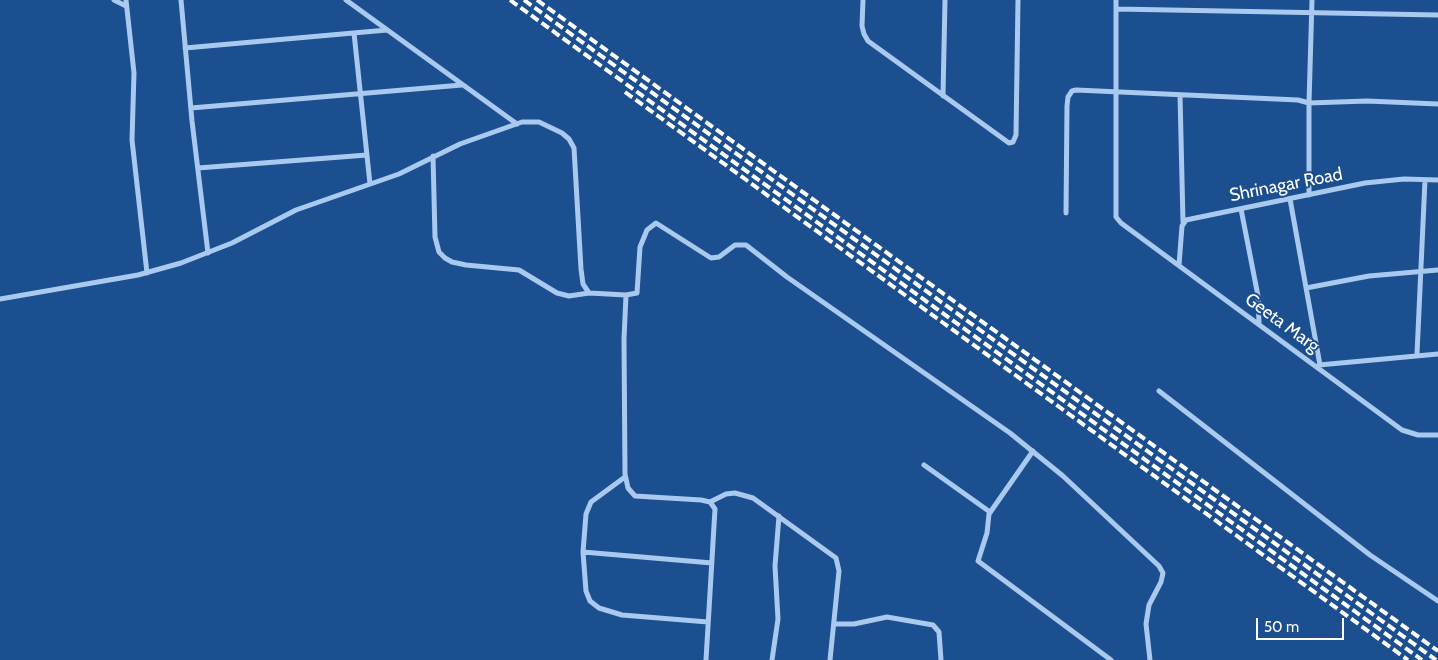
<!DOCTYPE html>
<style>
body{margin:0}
#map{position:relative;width:1438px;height:660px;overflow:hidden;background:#1b4f8f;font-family:Cabin,sans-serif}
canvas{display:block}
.scale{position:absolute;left:1256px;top:618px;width:88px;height:22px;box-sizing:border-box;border:2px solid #fff;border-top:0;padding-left:6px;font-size:15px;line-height:18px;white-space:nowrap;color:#fff;-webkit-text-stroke:4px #1b4f8f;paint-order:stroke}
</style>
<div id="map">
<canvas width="1438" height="660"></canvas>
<div class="scale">50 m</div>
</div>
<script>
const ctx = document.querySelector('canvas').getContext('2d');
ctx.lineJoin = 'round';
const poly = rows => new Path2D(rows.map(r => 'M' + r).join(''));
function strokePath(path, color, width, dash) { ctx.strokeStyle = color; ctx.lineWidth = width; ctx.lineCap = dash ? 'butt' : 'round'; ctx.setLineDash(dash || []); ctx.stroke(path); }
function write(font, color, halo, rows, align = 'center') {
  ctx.font = font + ' Cabin,sans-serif'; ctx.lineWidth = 4; ctx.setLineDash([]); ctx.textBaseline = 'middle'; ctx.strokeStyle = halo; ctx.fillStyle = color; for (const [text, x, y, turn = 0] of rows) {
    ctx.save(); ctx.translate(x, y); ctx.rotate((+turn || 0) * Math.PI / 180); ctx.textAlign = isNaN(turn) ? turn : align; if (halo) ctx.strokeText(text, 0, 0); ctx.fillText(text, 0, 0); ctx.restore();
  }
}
strokePath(poly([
 [114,0,126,6],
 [126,0,134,73,132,140,147,273],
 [181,0,192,121,208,253],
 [346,0,517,124],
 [863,0,862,26,864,34,868,41,1009,143,1013,142,1016,135,1018,0],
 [1116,0,1116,217,1121,223,1402,430,1418,435,1438,435],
 [1312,0,1309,103,1367,101,1438,104],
 [1116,9,1438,15],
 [354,33,370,184],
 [185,48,387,30],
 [1180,95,1183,222],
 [943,96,945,0],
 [191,108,462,85],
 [433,156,435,237,439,252,445,258,452,262,466,265,519,270,557,293,569,296,589,293],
 [198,168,367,155],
 [1290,199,1320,365],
 [1241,209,1258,296,1259,323],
 [1066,213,1067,106,1068,97,1072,91,1076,90,1298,100,1309,103,1309,195],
 [1179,265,1182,226,1186,220,1365,183,1404,179,1438,180],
 [1306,288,1369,276,1438,270],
 [626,295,624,339,625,474,628,488,635,496,701,500,710,502,715,509,706,660],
 [0,299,138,275,181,263,232,243,296,210,399,174,460,144,522,122,539,122,562,133,569,139,574,148,581,269,583,284,589,293,626,295,637,293,640,247,647,230,656,223,711,258,719,257,735,245,746,245,787,277,1010,433,1063,476,1159,566,1163,573,1161,582,1149,605,1146,624,1150,660],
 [1417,354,1425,180],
 [1319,365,1438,354],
 [1159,391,1370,555,1438,601],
 [1033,451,989,514,987,533,978,561,1111,660],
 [924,465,990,512],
 [625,477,591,502,586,514,583,552,586,591,590,601,599,608,622,615,708,622],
 [710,502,726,494,735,493,753,498,836,558,839,571,830,660],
 [583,552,712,563],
 [834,624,854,624,887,617,933,625,939,632,941,660],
 [772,660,778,619,775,566,779,516]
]), '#a9c9ee', 5);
strokePath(poly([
 [510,0,1422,660],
 [524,0,1436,660],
 [537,0,1438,651],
 [625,92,1408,660]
]), '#fff', 4, [9, 4]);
write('18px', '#fff', '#1b4f8f', [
 ["Shrinagar Road",1286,185,-11],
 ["Geeta Marg",1282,323,36]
]);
</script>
